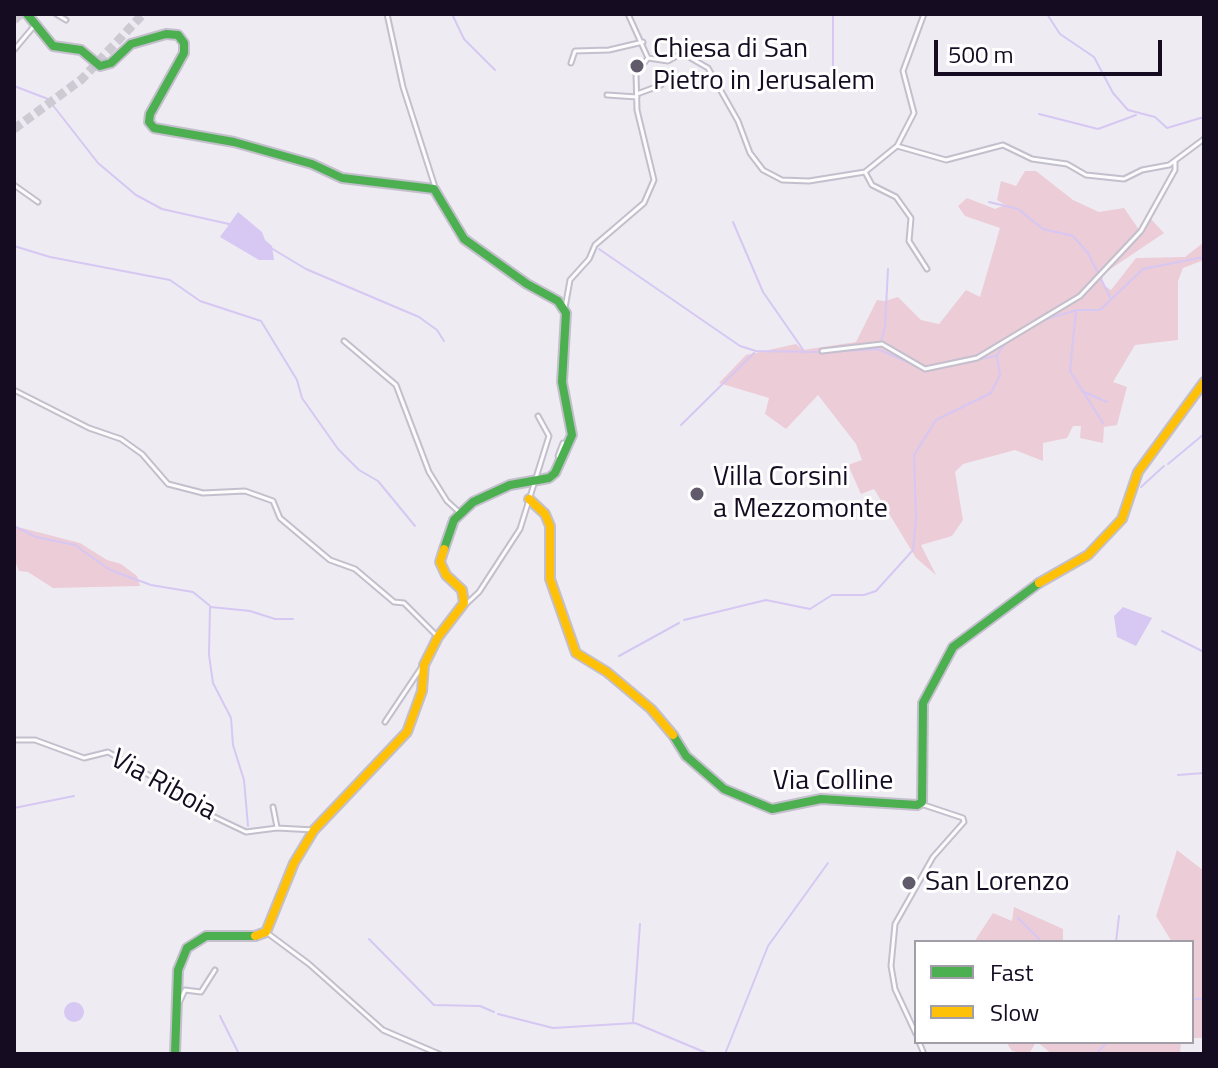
<!DOCTYPE html>
<style>
body{margin:0}
#map{position:relative;width:1218px;height:1068px;overflow:hidden;background:#eeecf2;font-family:"Titillium Web",sans-serif}
canvas{display:block}
.frame{position:absolute;inset:0;border:16px solid #150c22;pointer-events:none}
.legend{position:absolute;left:914px;top:940px;width:280px;height:104px;box-sizing:border-box;background:#fff;border:2px solid #a19ea7;margin:0;padding:10px 14px;list-style:none;font-size:24px;color:#150c22}
.legend li{display:flex;align-items:center;gap:16px;height:40px}
.legend b{width:40px;border:2px solid #a19ea7}
.scale{position:absolute;left:934px;top:40px;width:228px;height:36px;box-sizing:border-box;border:4px solid #150c22;border-top:0;padding-left:10px;font-size:24px;line-height:28px;white-space:nowrap;color:#150c22;-webkit-text-stroke:6px #fff;paint-order:stroke}
</style>
<div id="map">
<canvas width="1218" height="1068"></canvas>
<div class="frame"></div>
<ul class="legend">
<li><b style="height:10px;background:#4caf50"></b>Fast</li>
<li><b style="height:10px;background:#ffc107"></b>Slow</li>
</ul>
<div class="scale">500 m</div>
</div>
<script>
const ctx = document.querySelector('canvas').getContext('2d');
ctx.lineJoin = 'round';
function fill(path, color) { ctx.fillStyle = color; ctx.fill(path, 'evenodd'); }
const poly = rows => new Path2D(rows.map(r => 'M' + r).join(''));
function strokePath(path, color, width, dash) { ctx.strokeStyle = color; ctx.lineWidth = width; ctx.lineCap = dash ? 'butt' : 'round'; ctx.setLineDash(dash || []); ctx.stroke(path); }
function write(font, color, halo, rows, align = 'center') {
  ctx.font = font + ' "Titillium Web",sans-serif'; ctx.lineWidth = 6; ctx.setLineDash([]); ctx.textBaseline = 'middle'; ctx.strokeStyle = halo; ctx.fillStyle = color; for (const [text, x, y, turn = 0] of rows) {
    ctx.save(); ctx.translate(x, y); ctx.rotate((+turn || 0) * Math.PI / 180); ctx.textAlign = isNaN(turn) ? turn : align; if (halo) ctx.strokeText(text, 0, 0); ctx.fillText(text, 0, 0); ctx.restore();
  }
}
fill(poly([
 [1025,171,1036,171,1073,200,1099,212,1124,208,1142,234,1151,219,1164,233,1103,274,1102,284,1111,290,1136,258,1185,257,1204,242,1204,260,1183,268,1178,281,1178,340,1135,345,1113,382,1127,387,1117,425,1104,427,1103,443,1080,438,1081,426,1073,426,1067,438,1043,443,1043,461,1015,450,963,464,955,472,963,520,952,536,921,545,936,575,916,558,874,489,861,494,848,465,862,460,856,444,818,395,786,429,765,414,769,398,719,383,746,355,796,344,803,350,856,342,877,300,885,301,898,297,921,320,939,324,966,290,980,297,1000,228,965,216,958,206,967,198,995,209,1005,205,997,200,1001,181,1016,186],
 [14,526,80,543,107,560,121,564,137,576,140,586,53,588,28,572,19,571,14,558],
 [1177,850,1204,871,1204,1038,1192,1038,1192,942,1172,942,1156,916],
 [1014,907,1063,929,1063,942,974,942,993,913,1012,921],
 [1006,1042,1036,1042,1029,1054,1012,1051],
 [1037,1042,1181,1042,1180,1054,1052,1054]
]), '#ecccd7');
fill(poly([
 [238,212,262,232,265,240,272,246,274,260,259,260,220,237],
 [1123,607,1152,618,1136,646,1117,637,1114,616],
 '64 1012a10 10 0 1 1 20 0a10 10 0 1 1-20 0Z'
]), '#d6c7f3');
strokePath(poly([
 [452,14,464,39,495,70],
 [1047,14,1060,34,1094,57,1113,93,1128,110,1155,117,1167,128,1204,117],
 [833,71,833,14],
 [14,86,48,99,98,163,136,195,162,209,229,224],
 [1039,114,1098,129,1136,115],
 [989,202,1018,209,1043,229,1073,236,1088,253,1111,299],
 [733,222,763,292,804,351],
 [14,246,50,257,170,280,200,301,261,321,297,380,302,398,338,449,359,470,378,481,415,526],
 [271,248,306,269,419,317,437,330,444,341],
 [599,249,740,346,756,351,821,352],
 [1076,311,1070,371,1103,423],
 [1043,320,1077,310,1100,310,1143,269,1204,257],
 [880,345,885,327,888,269],
 [827,352,877,349,917,366],
 [997,355,1007,341],
 [955,364,996,356],
 [1082,391,1107,402],
 [681,425,754,353],
 [1168,464,1204,434],
 [1141,487,1164,466],
 [14,526,36,537,75,545,110,570,151,585,193,592,209,605],
 [210,606,209,655,213,683,231,718,233,745,244,780,248,826],
 [211,607,250,611,275,619,293,619],
 [684,620,766,600,810,609,832,595,864,595,876,591,913,550,916,519,914,455,936,420,991,393,1000,375,997,356],
 [1162,631,1204,652],
 [619,656,679,623],
 [1178,775,1204,773],
 [14,808,74,796],
 [1018,918,1042,942],
 [369,939,434,1005,480,1006,494,1012],
 [1116,942,1119,916],
 [1192,999,1204,999],
 [498,1014,553,1028,635,1023,709,1054],
 [220,1016,239,1054],
 [633,1021,640,924],
 [725,1054,768,946,828,863],
 [1096,1054,1107,1042]
]), '#d6c7f3', 2);
strokePath(poly([
 [14,20,21,14],
 [14,129,82,79,143,14]
]), '#cdcad3', 9, [9, 4.5]);
const street = poly([
 [56,14,66,20],
 [387,14,403,87,435,187],
 [628,14,648,58],
 [14,50,35,25],
 [648,58,668,61,682,53,708,68,738,121,750,153,763,170,782,180,809,181,865,172,897,146,946,160,1003,145,1032,159,1067,164,1086,175,1124,179,1142,170,1169,165,1204,139],
 [571,63,575,51,609,50,643,42],
 [637,94,661,85],
 [607,95,637,97],
 [897,146,914,113,903,71,924,14],
 [865,172,872,185,896,197,911,218,909,241,927,269],
 [14,185,38,202],
 [565,308,570,280,589,259,595,245,644,203,654,180,637,110,636,74,648,58],
 [344,341,396,385,429,472,447,501,459,512],
 [822,351,882,344,925,369,977,358,1080,296,1141,231,1175,170,1175,162],
 [14,390,89,428,121,439,142,454,168,484,203,493,245,491,273,501,280,518,330,560,355,569,394,602,404,603,438,637],
 [562,459,558,456,563,443],
 [463,607,479,592,520,529,549,436,538,416],
 [385,722,423,665],
 [14,740,35,740,84,758,108,752,163,783,181,801,246,832,277,828,314,830],
 [273,807,277,827],
 [266,932,309,964,383,1030,439,1054],
 [179,1003,185,990,201,992,215,970],
 [916,1034,895,989,891,966,895,924,933,857,964,822,963,818,921,804],
 [919,1042,924,1054]
]);
const fast = poly([
 [27,14,53,46,81,50,100,66,111,63,131,44,166,34,178,35,184,43,184,53,150,114,149,122,154,128,234,142,312,164,342,178,434,189,464,239,527,284,558,301,566,313,562,382,572,435,555,473,549,478,510,485,473,502,454,520,444,549],
 [673,735,686,756,724,789,772,809,821,799,917,805,922,802,923,703,953,647,1039,583],
 [175,1054,178,970,187,948,206,936,255,936]
]);
const slow = poly([
 [529,499,545,514,550,526,550,579,576,653,607,672,651,709,673,735],
 [1039,583,1088,555,1122,519,1138,472,1204,382],
 [255,936,266,932,294,863,314,830,407,732,422,691,424,665,438,637,464,603,462,590,446,575,440,562,444,549]
]);
strokePath(street, '#c4bfcd', 7);
strokePath(fast, '#c4bfcd', 12);
strokePath(slow, '#c4bfcd', 12);
strokePath(street, '#fcfcfd', 3);
strokePath(fast, '#4caf50', 8);
strokePath(slow, '#ffc107', 8);
for (const [x, y, r, color] of [
 [637,66,8,"#615a6b"],
 [697,494,8,"#615a6b"],
 [909,883,8,"#615a6b"]
]) { const dot = new Path2D(); dot.arc(x, y, r, 0, 2 * Math.PI); ctx.fillStyle = color; ctx.fill(dot); strokePath(dot, '#fff', 3); }
write('28px', '#150c22', '#fff', [
 ["Chiesa di San",653,50],
 ["Pietro in Jerusalem",653,82],
 ["Villa Corsini",713,478],
 ["a Mezzomonte",713,510],
 ["San Lorenzo",925,883]
], 'left');
write('28px', '#150c22', '#fff', [
 ["Via Colline",833,782],
 ["Via Riboia",163,786,29]
]);
</script>
